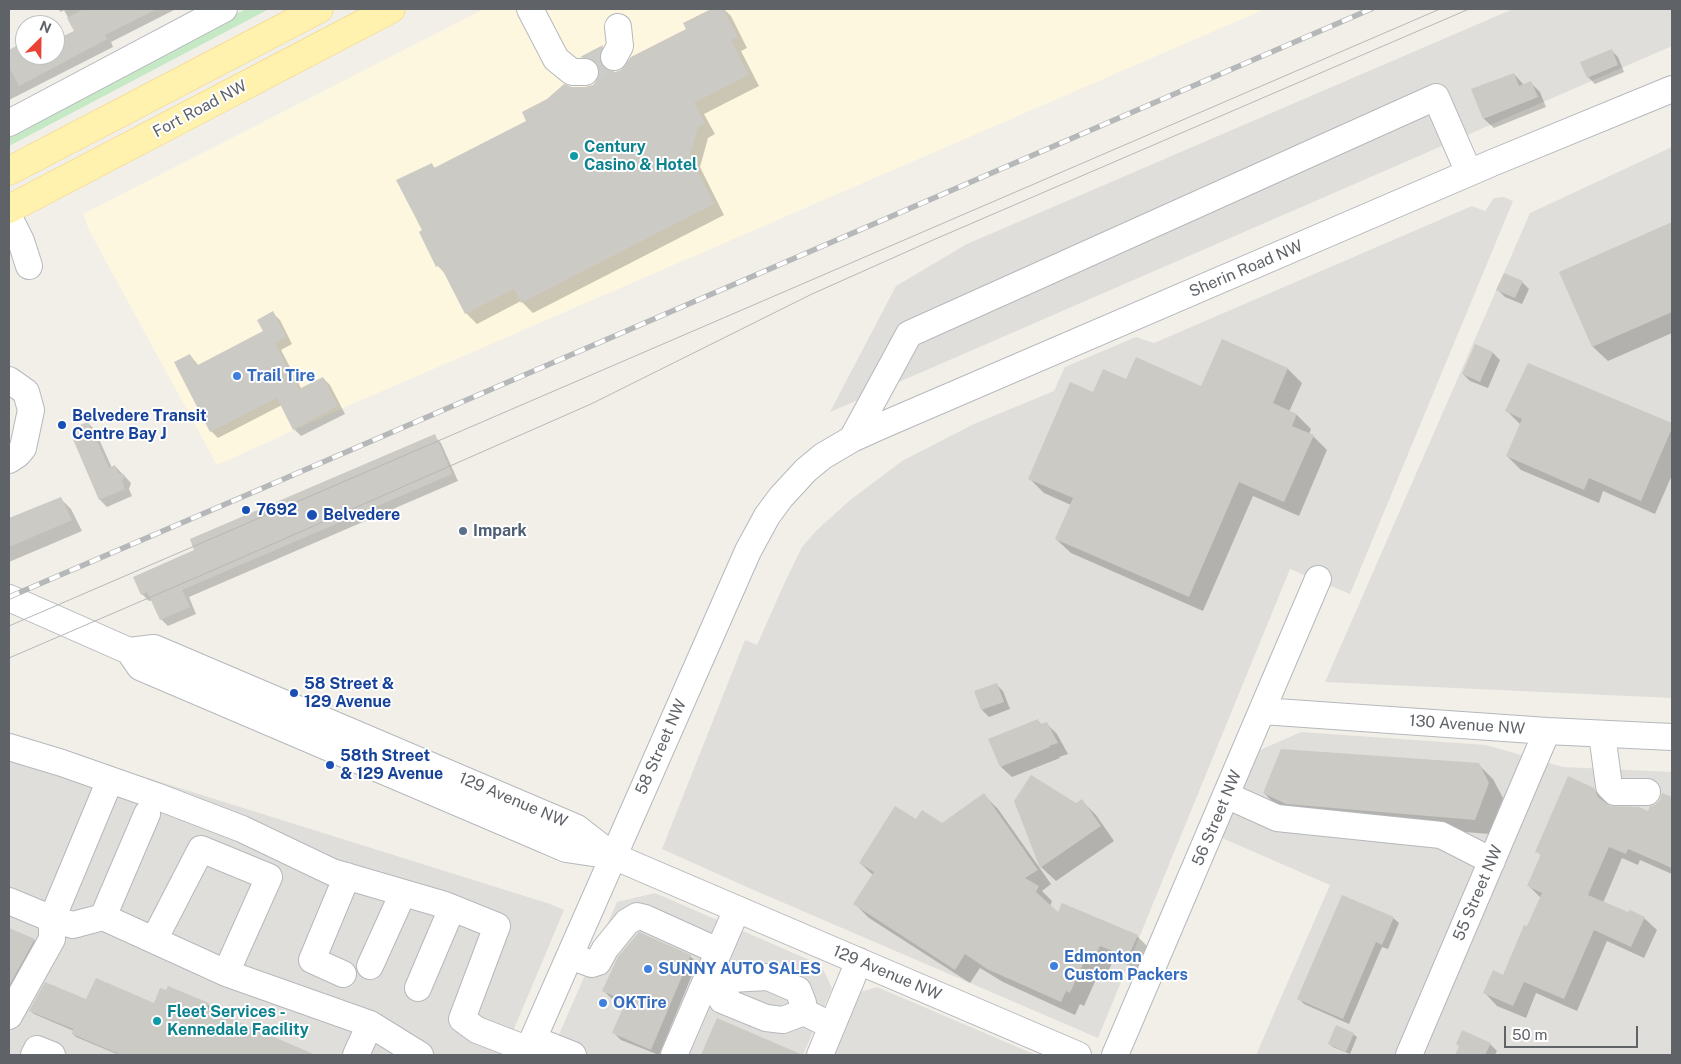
<!DOCTYPE html>
<style>
body{margin:0}
#map{position:relative;width:1681px;height:1064px;overflow:hidden;background:#f1efe8;font-family:"Public Sans",sans-serif}
canvas{display:block}
.frame{position:absolute;inset:0;border:10px solid #5f6368;pointer-events:none}
.north{position:absolute;left:15px;top:15px;width:50px;height:50px;box-sizing:border-box;background:#fff;border:1px solid #bfc1c3;border-radius:50%;rotate:23deg;font-size:14px;font-weight:700;line-height:20px;text-align:center;color:#5f6368}
.north::after{content:'';display:block;margin:auto;width:18px;height:22px;background:#ea4335;clip-path:polygon(50% 0,100% 100%,50% 72%,0 100%)}
.scale{position:absolute;left:1504px;top:1026px;width:134px;height:22px;box-sizing:border-box;border:2px solid #5f6368;border-top:0;padding-left:6px;font-size:15px;line-height:18px;white-space:nowrap;color:#5f6368;-webkit-text-stroke:4px #fff;paint-order:stroke}
</style>
<div id="map">
<canvas width="1681" height="1064"></canvas>
<div class="frame"></div>
<div class="north">N</div>
<div class="scale">50 m</div>
</div>
<script>
const ctx = document.querySelector('canvas').getContext('2d');
ctx.lineJoin = 'round';
function fill(path, color) { ctx.fillStyle = color; ctx.fill(path, 'evenodd'); }
const poly = rows => new Path2D(rows.map(r => 'M' + r).join(''));
function strokePath(path, color, width, dash) { ctx.strokeStyle = color; ctx.lineWidth = width; ctx.lineCap = dash ? 'butt' : 'round'; ctx.setLineDash(dash || []); ctx.stroke(path); }
function write(font, color, halo, rows, align = 'center') {
  ctx.font = font + ' "Public Sans",sans-serif'; ctx.lineWidth = 4; ctx.setLineDash([]); ctx.textBaseline = 'middle'; ctx.strokeStyle = halo; ctx.fillStyle = color; for (const [text, x, y, turn = 0] of rows) {
    ctx.save(); ctx.translate(x, y); ctx.rotate((+turn || 0) * Math.PI / 180); ctx.textAlign = isNaN(turn) ? turn : align; if (halo) ctx.strokeText(text, 0, 0); ctx.fillText(text, 0, 0); ctx.restore();
  }
}
fill(poly([
 [484,9,1265,9,343,408,217,465,89,230,83,214]
]), '#fef7e0');
fill(poly([
 [1513,9,1672,9,1672,46,830,412,896,286,967,244],
 [1672,147,1672,698,1325,682,1530,213],
 [1504,197,1513,201,1350,594,1290,569,1098,1038,749,888,662,849,745,640,757,645,784,584,802,547,817,530,849,501,902,461,974,424,1054,391,1065,367,1136,337,1154,343,1472,206,1485,211,1494,198],
 [1301,732,1486,745,1563,767,1672,772,1672,1055,1256,1055,1330,885,1222,838,1260,750],
 [9,737,39,744,550,904,564,910,503,1055,9,1055],
 [655,893,821,965,832,988,803,1055,550,1055,617,902],
 [877,987,1036,1055,834,1055,860,992]
]), '#e0deda');
fill(poly([
 [246,9,269,9,9,146,9,133]
]), '#c5e8c5');
fill(poly([
 [58,9,176,9,111,42,113,47,9,100,9,70,11,69,9,64,9,51,24,43,25,44,25,55,55,55,55,41,75,31,64,10,61,12],
 [714,9,724,9,731,16,747,48,741,51,759,86,704,114,715,134,708,138,700,167,724,215,533,313,521,301,477,324,466,313,447,276,438,266,424,231,431,164,436,169,528,122,572,88,585,88,594,86,599,80,600,69,592,67,582,57,603,47,613,57,609,68,610,72,615,73,622,71,688,29,685,23],
 [1611,50,1618,57,1624,72,1595,84,1588,77],
 [1514,74,1524,85,1531,83,1540,92,1546,107,1494,128,1484,119,1473,90],
 [1672,223,1672,333,1608,361,1593,347,1561,273],
 [1522,282,1529,289,1522,304,1505,297,1498,290],
 [273,313,280,320,292,344,281,350,302,390,323,378,330,385,345,414,301,436,294,429,282,405,218,438,211,431,190,355,199,366,265,332],
 [1475,346,1493,353,1500,360,1488,388,1470,381,1463,374],
 [1529,364,1672,424,1672,475,1655,514,1603,491,1599,503,1521,470,1507,456,1521,425,1507,411],
 [1288,369,1302,383,1289,412,1297,415,1311,429,1309,434,1313,436,1327,450,1299,516,1253,496,1203,611,1071,553,1056,539,1071,505,1044,493,1030,479,1093,393,1127,381,1202,387],
 [88,423,95,430,112,468,115,466,131,483,129,489,132,496,107,507,100,500,73,438,80,435],
 [434,436,441,443,458,481,189,597,196,614,168,626,161,619,152,600,149,601,142,594,196,550],
 [60,498,71,509,82,531,9,562,9,520],
 [996,684,1003,691,1010,709,989,717,982,710],
 [1038,721,1042,725,1046,723,1057,734,1068,754,1059,757,1060,758,1012,777,1001,767],
 [1478,764,1493,779,1503,798,1489,834,1301,818,1279,808,1264,793],
 [1593,789,1606,801,1609,807,1649,813,1661,801,1663,795,1672,799,1672,874,1640,860,1638,865,1622,858,1603,903,1629,914,1644,918,1657,930,1644,958,1607,941,1577,1011,1536,993,1526,1018,1497,1006,1485,993,1504,976,1541,898,1529,886,1542,856,1537,851],
 [984,795,998,809,1051,884,1042,891,1052,901,1050,906,1058,914,1137,936,1151,950,1142,971,1114,959,1105,978,1098,975,1084,1006,1080,1004,1075,1015,1003,982,980,968,970,983,869,918,855,904,873,875,860,863,917,821,942,824],
 [1082,801,1096,815,1114,841,1056,881,1041,867,1015,802,1076,804],
 [1393,918,1399,923,1388,949,1382,947,1349,1024,1304,1004,1299,999],
 [9,930,34,940,41,947,17,991,9,987],
 [690,956,697,963,659,1055,621,1040,614,1033,626,1004,611,998,604,991],
 [87,1001,154,1004,208,1004,211,1008,210,1011,312,1055,119,1055,76,1037,73,1034,74,1031,34,1014,31,1011],
 [718,1020,778,1046,787,1055,703,1055],
 [1353,1034,1357,1037,1350,1054,1333,1047,1330,1044],
 [1457,1044,1490,1044,1497,1051,1495,1055,1459,1055,1457,1053,1460,1047]
]), '#0003');
fill(poly([
 [84,9,157,9,105,35,107,39,19,86,9,67,9,50,25,41,25,55,55,55,55,40,74,31,67,18],
 [711,9,723,9,738,37,731,40,749,75,694,103,705,123,698,127,690,155,714,204,521,303,514,289,465,314,440,265,436,267,419,232,422,230,396,180,432,163,434,168,526,121,522,112,547,99,564,84,572,87,585,87,593,85,598,79,600,72,598,65,592,59,580,57,603,45,599,57,602,65,607,70,615,72,621,70,631,57,686,29,683,23],
 [1612,49,1618,65,1587,78,1580,62],
 [1514,73,1519,86,1531,81,1538,97,1483,119,1471,89],
 [1672,222,1672,312,1592,347,1559,272],
 [1504,273,1523,281,1515,298,1496,290],
 [273,311,286,337,275,343,299,389,323,377,338,406,293,430,277,398,210,432,174,362,190,354,196,366,263,331,257,320],
 [1222,339,1288,368,1273,403,1297,414,1292,426,1314,435,1284,502,1239,482,1189,597,1055,539,1073,498,1028,479,1070,382,1093,392,1103,369,1126,379,1136,357,1201,386],
 [1475,344,1493,352,1480,382,1462,374],
 [1528,363,1672,423,1672,428,1641,501,1589,478,1584,490,1506,456,1522,419,1505,411],
 [88,422,109,468,115,465,118,473,125,475,122,481,125,489,99,500,72,437,78,435,75,427],
 [435,434,452,474,182,590,190,607,160,620,147,592,141,595,133,577,194,550,190,539],
 [61,497,72,520,9,547,9,518],
 [997,683,1004,702,981,710,974,691],
 [1038,719,1040,724,1047,722,1058,743,1049,746,1050,747,1000,767,988,739],
 [1281,749,1479,763,1489,783,1475,820,1286,804,1263,793],
 [1031,775,1076,803,1082,799,1101,826,1040,868,1014,801],
 [1568,776,1594,788,1598,797,1610,806,1639,807,1648,811,1650,806,1655,805,1660,800,1662,793,1672,797,1672,868,1628,849,1626,854,1609,847,1588,895,1628,912,1630,910,1645,917,1631,947,1594,930,1564,999,1524,982,1513,1006,1483,993,1493,970,1503,975,1524,925,1527,926,1542,893,1527,886,1541,854,1535,852],
 [984,793,1038,870,1025,878,1039,886,1036,892,1058,912,1062,903,1138,935,1128,957,1100,946,1091,965,1084,962,1070,993,1066,991,1061,1002,987,969,965,954,955,970,853,904,874,872,859,863,895,806,916,819,922,810,942,823],
 [1342,895,1394,917,1382,945,1376,942,1343,1019,1297,999],
 [9,928,35,939,9,986],
 [639,932,691,955,651,1050,612,1033,626,1001,602,991,618,957],
 [96,978,154,1003,160,988,166,990,168,986,209,1003,206,1008,316,1055,121,1055,72,1034,73,1029,29,1011,45,982,86,999],
 [717,1018,803,1055,701,1055],
 [1336,1025,1354,1033,1346,1052,1328,1044],
 [1462,1030,1491,1043,1485,1055,1455,1055,1459,1046,1456,1044]
]), '#cccac5');
strokePath(poly([
 [585,72,614,57]
]), '#ccccc8', 26, [26, 13]);
const minor = poly([
 [530,9,556,59,572,72,585,72],
 [614,57,620,46,618,27],
 [9,123,224,9],
 [9,217,21,241,29,266],
 [9,380,26,392,31,410,23,448,18,454,9,460],
 [852,439,909,334,1436,97,1469,173],
 [9,598,129,651,154,648,577,828,613,856],
 [129,651,140,667,543,839,566,849,613,856,1078,1055],
 [1262,711,1547,731,1672,737],
 [1602,734,1609,786,1615,792,1647,792],
 [9,747,62,763,156,796,242,829,332,872,445,905,497,926,462,1019,477,1030,529,1050],
 [1226,795,1277,818,1441,835,1492,861],
 [147,814,103,917,226,973,370,1024,420,1055],
 [9,901,52,919,73,925,103,917],
 [154,940,201,849,269,877,226,973],
 [570,956,592,964,598,962,605,949,627,922,637,916,645,918,718,951],
 [370,966,403,893],
 [710,972,730,979,768,977,798,990,803,1003,804,1012,832,1026],
 [343,974,312,960,347,876],
 [730,979,722,1000,766,1018,783,1020,804,1012],
 [418,988,452,908],
 [9,1016,52,939,52,919,110,780],
 [533,1039,573,1055],
 [34,1055,37,1049,52,1055],
 [356,1055,370,1024],
 [526,1055,748,551,767,516,781,497,806,470,823,456,852,439,883,425,1492,163,1672,89],
 [674,1055,737,909],
 [820,1055,859,961],
 [1115,1055,1318,579],
 [1409,1055,1547,731]
]);
const major = poly([
 [9,171,319,9],
 [9,209,391,9]
]);
strokePath(minor, '#b5b8bc', 28);
strokePath(major, '#f2c960', 29);
strokePath(minor, '#fff', 26);
strokePath(major, '#fff2af', 28);
strokePath(poly([
 [9,626,1440,9],
 [9,658,209,572,591,404,812,294,933,240,1469,9]
]), '#b6b7b8', 1);
const rail = poly([
 [9,597,256,491,1371,9]
]);
strokePath(rail, '#b6b7b8', 5.5);
strokePath(rail, '#fff', 4, [11]);
for (const [x, y, r, color] of [
 [574,156,5,"#0f9aa8"],
 [237,376,5,"#3f7fe0"],
 [62,425,5,"#1a4fb4"],
 [246,510,5,"#1a4fb4"],
 [312,515,6,"#1a4fb4"],
 [463,531,5,"#5c6f8a"],
 [294,693,5,"#1a4fb4"],
 [330,765,5,"#1a4fb4"],
 [1054,966,5,"#3f7fe0"],
 [648,969,5,"#3f7fe0"],
 [603,1003,5,"#3f7fe0"],
 [157,1021,5,"#0f9aa8"]
]) { const dot = new Path2D(); dot.arc(x, y, r, 0, 2 * Math.PI); ctx.fillStyle = color; ctx.fill(dot); strokePath(dot, '#fff', 2); }
write('16px', '#5f6368', '#fff', [
 ["Fort Road NW",200,109,-28],
 ["Sherin Road NW",1246,269,-23],
 ["130 Avenue NW",1467,725,4],
 ["58 Street NW",661,747,-66],
 ["129 Avenue NW",513,800,23],
 ["56 Street NW",1217,818,-67],
 ["55 Street NW",1478,893,-67],
 ["129 Avenue NW",887,973,23]
]);
write('bold 16px', '#0d838f', '#fff', [
 ["Century",584,147],
 ["Casino & Hotel",584,165],
 ["Fleet Services -",167,1012],
 ["Kennedale Facility",167,1030]
], 'left');
write('bold 16px', '#366cbe', '#fff', [
 ["Trail Tire",247,376],
 ["Edmonton",1064,957],
 ["Custom Packers",1064,975],
 ["SUNNY AUTO SALES",658,969],
 ["OKTire",613,1003]
], 'left');
write('bold 16px', '#164399', '#fff', [
 ["Belvedere Transit",72,416],
 ["Centre Bay J",72,434],
 ["7692",256,510],
 ["Belvedere",323,515],
 ["58 Street &",304,684],
 ["129 Avenue",304,702],
 ["58th Street",340,756],
 ["& 129 Avenue",340,774]
], 'left');
write('bold 16px', '#4e5e75', '#fff', [
 ["Impark",473,531]
], 'left');
</script>
